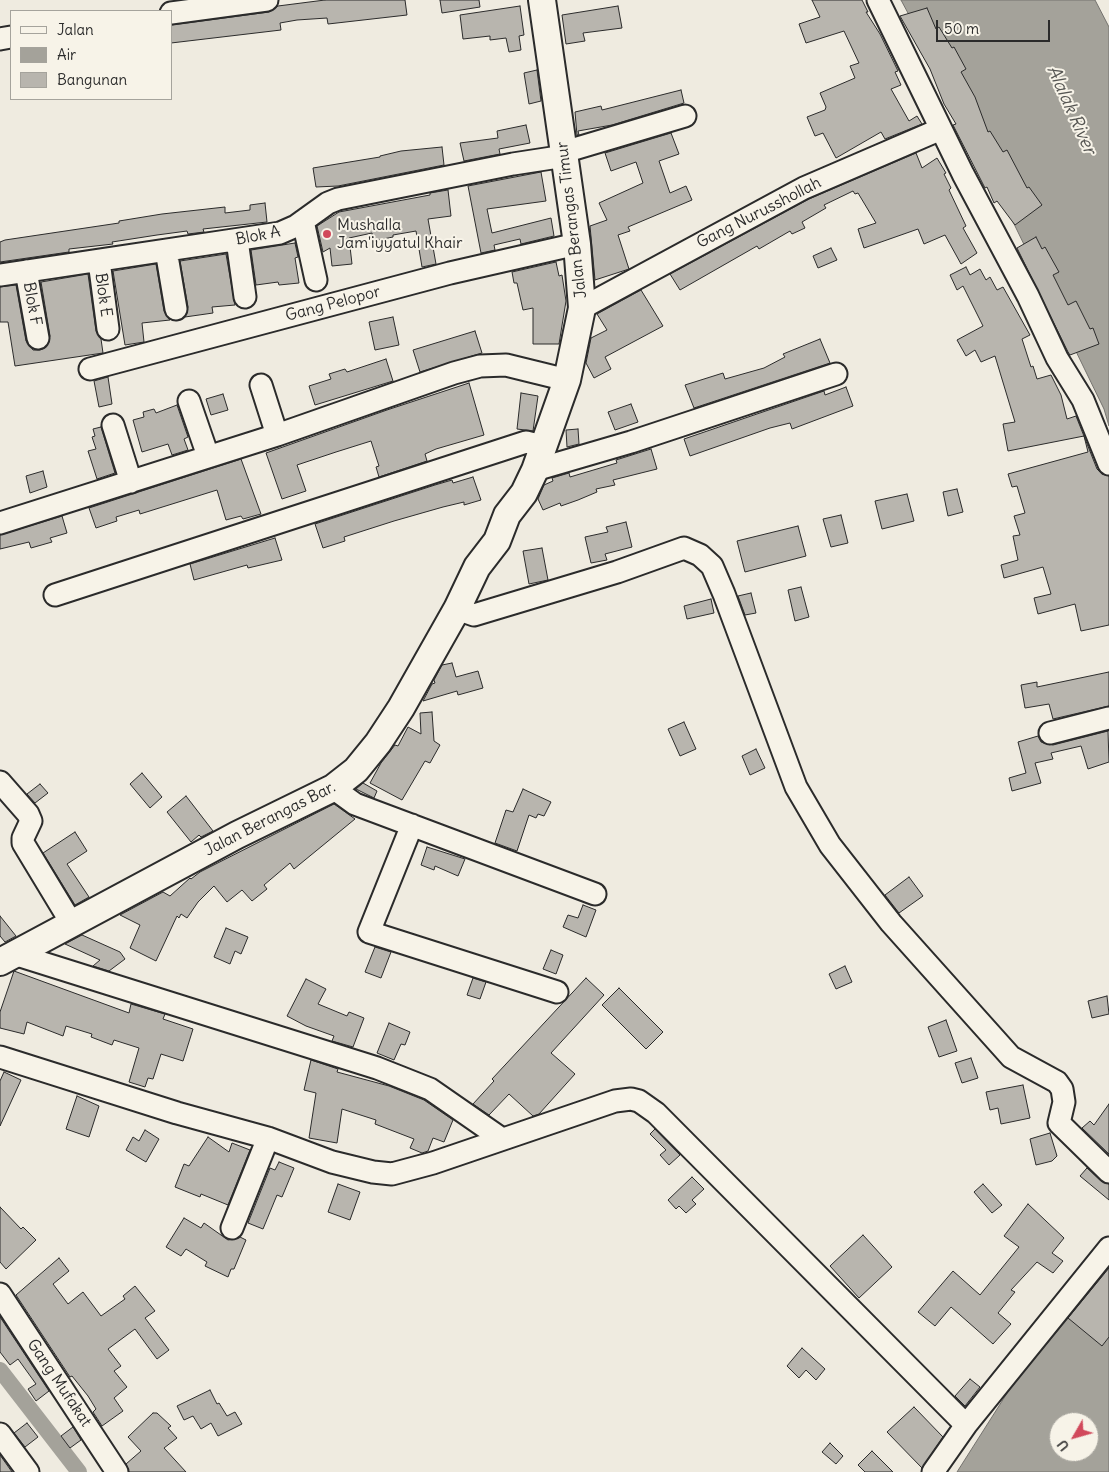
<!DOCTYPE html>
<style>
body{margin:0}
#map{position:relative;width:1109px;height:1472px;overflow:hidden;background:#efebe0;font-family:Delius,sans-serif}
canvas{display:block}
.legend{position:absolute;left:10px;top:10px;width:162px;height:90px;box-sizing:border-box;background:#f7f3e8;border:1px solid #a5a39c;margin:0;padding:6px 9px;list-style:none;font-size:15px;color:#2b2b2b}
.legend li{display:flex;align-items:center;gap:10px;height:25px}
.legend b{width:25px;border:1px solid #a5a39c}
.north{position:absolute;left:1049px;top:1412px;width:50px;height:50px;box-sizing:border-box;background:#f7f3e8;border:1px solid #a5a39c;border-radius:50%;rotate:232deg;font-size:14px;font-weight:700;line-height:20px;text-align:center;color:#2b2b2b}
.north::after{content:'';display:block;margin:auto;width:18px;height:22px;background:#d1495b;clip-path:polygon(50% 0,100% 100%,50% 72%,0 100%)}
.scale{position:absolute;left:936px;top:20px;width:114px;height:22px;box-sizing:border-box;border:2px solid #2b2b2b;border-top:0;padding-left:6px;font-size:15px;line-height:18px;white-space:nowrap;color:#2b2b2b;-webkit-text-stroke:4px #f7f3e8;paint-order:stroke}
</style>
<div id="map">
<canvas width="1109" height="1472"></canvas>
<ul class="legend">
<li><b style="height:6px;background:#f7f3e8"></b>Jalan</li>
<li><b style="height:14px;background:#a4a29a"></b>Air</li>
<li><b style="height:14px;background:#b8b5ae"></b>Bangunan</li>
</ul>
<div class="north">U</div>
<div class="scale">50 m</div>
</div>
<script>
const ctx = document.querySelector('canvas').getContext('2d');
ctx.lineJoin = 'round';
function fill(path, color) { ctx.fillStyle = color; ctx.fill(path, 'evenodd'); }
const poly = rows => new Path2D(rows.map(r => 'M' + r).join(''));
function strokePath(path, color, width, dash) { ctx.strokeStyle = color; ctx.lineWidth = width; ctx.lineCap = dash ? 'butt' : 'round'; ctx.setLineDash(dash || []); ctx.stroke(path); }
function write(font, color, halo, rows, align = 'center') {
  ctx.font = font + ' Delius,sans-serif'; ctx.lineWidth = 4; ctx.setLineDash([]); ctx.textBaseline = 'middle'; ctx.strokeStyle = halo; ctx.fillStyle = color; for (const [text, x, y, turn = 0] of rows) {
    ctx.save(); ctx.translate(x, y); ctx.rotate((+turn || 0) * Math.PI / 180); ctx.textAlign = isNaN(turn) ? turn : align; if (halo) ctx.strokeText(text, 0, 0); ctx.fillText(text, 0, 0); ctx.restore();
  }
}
const water = poly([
 [901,0,1095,0,1109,27,1109,426,1104,409,946,84,901,0],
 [1109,1269,1109,1472,957,1472,1011,1387,1109,1269],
 [1059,1422,1089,1422,1089,1452,1059,1452,1059,1422]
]);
fill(water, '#a4a29a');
strokePath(water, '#74726e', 1);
strokePath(poly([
 [0,1370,79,1472]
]), '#a4a29a', 16);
const building = poly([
 [325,0,405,0,407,15,328,24,327,18,297,20,280,23,281,30,171,43,171,25,269,12,278,6,325,0],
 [440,0,479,0,480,7,442,13,440,0],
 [812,0,862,0,868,12,866,12,880,34,898,71,895,72,901,85,891,89,909,121,917,116,922,124,885,139,881,132,836,158,823,133,815,136,807,117,825,110,826,107,820,93,855,78,850,66,859,63,844,31,806,43,799,24,820,17,812,0],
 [520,6,524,35,519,36,521,50,509,52,506,38,490,40,490,36,463,39,460,15,520,6],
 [618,6,622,28,583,33,585,41,566,44,562,15,618,6],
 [927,8,936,29,939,27,952,48,954,47,966,69,961,72,975,97,988,132,990,131,1003,152,1007,150,1027,188,1029,187,1042,205,1015,225,997,201,994,203,987,187,985,188,953,125,956,124,944,104,930,69,900,16,927,8],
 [537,70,541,101,529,104,524,73,537,70],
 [681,90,684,103,612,125,578,131,579,135,577,135,575,112,601,106,602,110,681,90],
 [526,125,530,143,499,149,500,154,464,161,460,143,498,138,497,131,526,125],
 [671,133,679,154,659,161,670,193,686,186,692,200,628,227,630,231,618,235,629,269,595,280,590,226,607,220,599,203,643,183,636,162,611,171,605,153,671,133],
 [442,147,444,165,338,186,316,187,313,168,380,157,380,156,401,151,442,147],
 [916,153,922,168,937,158,946,173,944,174,951,188,949,190,966,226,963,228,977,253,961,264,945,235,924,244,918,229,864,248,858,229,876,223,858,193,855,194,853,191,824,205,826,208,802,222,805,228,792,234,790,231,759,249,757,246,680,290,670,274,809,199,916,153],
 [541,172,546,201,487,209,492,233,551,218,554,236,521,244,520,239,494,245,495,250,481,253,468,186,541,172],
 [448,190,451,216,428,219,436,264,422,267,416,231,393,235,393,237,373,241,372,233,349,238,352,264,332,266,330,248,323,252,317,226,339,212,430,195,430,193,448,190],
 [265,203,267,222,203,229,204,232,188,234,187,231,157,235,112,242,113,244,69,249,69,252,0,262,0,242,5,240,119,223,119,221,162,214,225,207,225,213,250,210,250,205,265,203],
 [1036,237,1042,249,1045,247,1059,272,1053,275,1068,305,1076,301,1090,329,1093,328,1099,344,1070,355,1068,352,1017,248,1036,237],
 [295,243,298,257,295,258,299,283,279,285,278,282,256,285,251,250,295,243],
 [831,248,837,260,818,268,813,256,831,248],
 [226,254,235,305,212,307,213,313,185,317,188,307,180,261,226,254],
 [556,262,559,276,562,275,566,301,559,344,533,344,533,308,523,310,517,283,514,283,512,272,556,262],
 [156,264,164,311,170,320,142,323,144,342,125,345,113,271,156,264],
 [966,267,970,275,980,269,986,280,990,277,997,290,1003,287,1030,335,1022,339,1031,367,1033,366,1037,379,1051,375,1061,395,1067,419,1076,416,1097,469,1102,474,1109,476,1109,625,1081,631,1075,604,1038,614,1034,598,1051,594,1043,567,1004,578,1001,565,1018,560,1013,536,1020,535,1014,516,1025,513,1017,486,1012,487,1008,474,1088,452,1084,436,1008,451,1003,424,1015,422,995,356,981,362,975,350,966,356,957,340,983,326,963,286,957,290,950,275,966,267],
 [88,274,96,331,101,339,103,353,15,366,8,322,0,322,0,287,16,285,26,341,33,350,40,350,46,347,50,336,41,282,88,274],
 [641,290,663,326,605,357,611,369,594,378,586,363,591,338,607,330,597,314,641,290],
 [393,317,399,345,375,350,369,322,393,317],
 [475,331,482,353,420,372,413,350,475,331],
 [820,339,830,363,694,408,685,385,723,373,725,379,764,368,785,357,783,354,820,339],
 [386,359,393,381,315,405,309,386,331,379,329,374,345,369,347,372,386,359],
 [108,377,112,404,99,407,94,381,108,377],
 [469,383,484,435,436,449,425,454,427,461,379,477,376,467,379,466,371,441,336,452,297,465,306,491,282,499,266,453,387,410,469,383],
 [846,387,853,406,792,429,790,423,770,428,690,456,684,439,824,391,825,395,846,387],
 [521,393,538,396,533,431,517,429,521,393],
 [223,394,228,410,211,415,206,399,223,394],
 [631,404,638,422,615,430,608,412,631,404],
 [177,405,188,437,184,439,188,450,172,455,168,444,142,452,133,420,144,417,143,412,154,409,156,413,177,405],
 [101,427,115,473,97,479,88,451,96,449,92,437,95,436,93,429,101,427],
 [578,429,579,444,567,447,566,430,578,429],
 [651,449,657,469,613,480,615,485,596,489,597,492,578,500,561,506,560,503,543,510,538,499,544,485,553,481,552,478,569,473,570,477,617,463,616,460,651,449],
 [241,459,261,514,243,519,241,516,226,520,217,490,140,514,139,510,116,517,117,521,96,528,89,508,241,459],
 [43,471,47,487,30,493,26,476,43,471],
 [473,477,481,500,464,505,464,502,443,507,394,521,344,537,345,541,323,548,315,524,435,485,452,480,453,483,473,477],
 [957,489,963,512,948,516,943,492,957,489],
 [907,494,914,521,882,529,875,501,907,494],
 [841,515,848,543,831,547,823,519,841,515],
 [62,516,67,533,50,538,52,542,31,548,29,542,0,549,0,535,62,516],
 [626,522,632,547,605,554,607,560,591,563,585,537,608,532,606,527,626,522],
 [798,526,806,556,745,572,737,541,798,526],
 [275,538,282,560,248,568,247,565,194,580,190,564,275,538],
 [542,548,548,580,529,584,523,551,542,548],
 [801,587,809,617,795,621,788,590,801,587],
 [751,593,756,613,745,615,738,596,751,593],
 [711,599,714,613,687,619,684,606,711,599],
 [452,663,456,677,478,671,483,688,458,695,457,691,423,701,432,684,435,683,434,680,442,665,452,663],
 [1109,672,1109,706,1053,719,1049,704,1025,708,1021,685,1037,682,1037,687,1109,672],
 [432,712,434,741,440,745,430,763,425,761,402,800,370,783,381,763,395,745,398,746,408,727,421,734,420,713,432,712],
 [684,722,696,749,680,756,668,729,684,722],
 [1108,731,1109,762,1088,769,1081,746,1051,753,1053,759,1035,763,1041,783,1012,791,1009,778,1026,773,1018,742,1038,736,1041,742,1053,745,1108,731],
 [756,749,765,768,750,775,742,756,756,749],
 [142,773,162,797,150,808,130,784,142,773],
 [363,783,377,791,374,798,356,789,363,783],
 [40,784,48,793,35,803,27,794,40,784],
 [523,789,551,802,544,816,538,814,536,818,529,815,517,851,495,843,506,810,513,812,523,789],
 [186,796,213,831,201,837,199,835,191,842,167,812,186,796],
 [334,804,355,819,294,869,290,863,264,885,267,889,252,901,242,890,227,902,214,886,198,902,187,918,181,914,179,918,177,916,156,961,130,948,140,925,120,915,163,892,170,896,190,878,191,879,200,872,334,804],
 [75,832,87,851,67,864,89,897,75,905,43,853,75,832],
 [427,847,465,859,458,876,435,866,434,870,421,865,427,847],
 [909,877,923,896,899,913,885,895,909,877],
 [583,905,596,910,586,937,563,927,568,915,578,918,583,905],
 [0,916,16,936,5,942,0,936,0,916],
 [226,928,248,937,241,954,235,951,230,964,214,957,226,928],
 [82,935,120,952,125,959,109,971,93,966,100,960,65,944,82,935],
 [375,947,391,952,381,978,365,972,375,947],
 [551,950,563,955,556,974,543,969,551,950],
 [845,966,852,982,836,989,829,974,845,966],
 [14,971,129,1013,131,1004,165,1014,163,1019,193,1029,183,1061,161,1054,153,1079,148,1078,145,1087,129,1082,139,1048,114,1040,112,1045,91,1037,92,1034,66,1026,63,1036,27,1022,24,1034,0,1028,0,1012,14,971],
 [473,978,486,982,480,999,467,995,473,978],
 [586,978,604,995,551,1053,575,1074,539,1114,533,1116,509,1094,489,1115,473,1104,494,1081,492,1079,586,978],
 [306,979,326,989,318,1004,347,1016,349,1012,364,1018,353,1047,332,1041,334,1036,306,1026,287,1016,306,979],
 [619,988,663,1032,646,1049,602,1005,619,988],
 [1107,996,1109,1014,1092,1018,1088,1001,1107,996],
 [946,1020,957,1051,939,1057,928,1027,946,1020],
 [389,1023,410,1032,405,1045,401,1044,394,1060,377,1053,389,1023],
 [971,1058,978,1078,962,1083,955,1063,971,1058],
 [311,1060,338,1069,337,1072,389,1086,424,1100,453,1120,444,1142,433,1138,428,1151,422,1153,410,1148,414,1139,375,1124,376,1120,342,1109,337,1143,309,1138,316,1093,304,1090,311,1060],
 [4,1072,21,1080,0,1126,0,1081,4,1072],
 [1023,1085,1030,1118,1001,1124,998,1108,990,1110,986,1092,1023,1085],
 [77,1096,99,1106,89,1137,66,1129,77,1096],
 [1109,1104,1109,1154,1082,1128,1090,1121,1094,1125,1109,1104],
 [655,1129,680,1155,669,1165,660,1155,666,1150,650,1134,655,1129],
 [145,1130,159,1139,146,1162,126,1150,133,1137,139,1141,145,1130],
 [1050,1133,1057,1156,1052,1161,1036,1165,1030,1139,1050,1133],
 [208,1137,229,1152,232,1143,250,1150,228,1205,201,1194,200,1197,175,1187,184,1164,189,1166,208,1137],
 [279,1162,294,1168,282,1197,277,1195,263,1229,248,1223,270,1168,275,1170,279,1162],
 [1087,1168,1101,1181,1109,1184,1109,1200,1080,1176,1087,1168],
 [692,1177,704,1189,692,1200,696,1204,686,1213,679,1206,676,1209,668,1200,692,1177],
 [338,1184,360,1192,350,1220,328,1212,338,1184],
 [983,1184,1002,1205,992,1213,974,1192,983,1184],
 [1028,1204,1064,1238,1052,1253,1063,1261,1053,1273,1037,1262,1011,1290,1015,1292,998,1313,1011,1324,993,1344,951,1307,935,1326,918,1312,953,1271,980,1295,1019,1247,1004,1236,1028,1204],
 [0,1207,21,1229,23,1227,36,1240,6,1269,0,1262,0,1207],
 [184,1218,201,1228,204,1223,228,1240,240,1237,246,1240,234,1269,231,1269,228,1277,205,1266,207,1262,186,1249,181,1256,166,1247,184,1218],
 [863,1235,892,1267,859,1298,830,1266,863,1235],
 [59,1258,69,1271,53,1284,68,1304,83,1292,101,1316,125,1299,123,1296,135,1286,155,1311,145,1318,169,1350,157,1359,135,1329,108,1349,121,1366,114,1371,127,1387,114,1398,123,1411,102,1426,93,1412,96,1409,88,1396,72,1376,70,1377,16,1295,59,1258],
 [1109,1268,1109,1337,1102,1346,1068,1318,1109,1268],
 [0,1317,49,1391,36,1401,28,1389,36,1384,18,1359,10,1365,0,1352,0,1317],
 [802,1348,825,1369,816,1380,806,1370,799,1378,787,1366,802,1348],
 [970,1379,980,1387,965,1406,955,1396,970,1379],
 [210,1390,217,1404,219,1403,227,1416,235,1412,242,1424,218,1436,211,1423,201,1429,193,1416,184,1420,177,1406,210,1390],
 [914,1407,943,1437,922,1468,887,1432,914,1407],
 [153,1413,157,1413,171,1426,168,1428,177,1438,164,1448,186,1472,129,1472,126,1464,141,1451,128,1437,153,1413],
 [27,1423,38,1437,25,1447,14,1433,27,1423],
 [73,1427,81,1440,70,1448,61,1436,73,1427],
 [830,1443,843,1456,836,1464,822,1452,830,1443],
 [872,1451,893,1472,865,1472,858,1465,872,1451],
 [0,1455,12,1472,0,1472,0,1455]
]);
fill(building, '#b8b5ae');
strokePath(building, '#2b2b2b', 1);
const minor = poly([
 [878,0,963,174,1028,296,1057,358,1083,400,1109,464],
 [171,13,267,0],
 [0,39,11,37],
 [564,152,685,116],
 [303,221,316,280],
 [237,240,245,297],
 [166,250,176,309],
 [99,261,108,329],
 [26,271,38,338],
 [0,275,280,233,296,226,328,203,338,199,513,164,565,156],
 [582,308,804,188,941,129],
 [90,369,450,273,577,244],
 [261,385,277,435],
 [189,401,208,456],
 [113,425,131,482],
 [535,470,631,442,836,374],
 [0,523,277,435,454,373,480,366,506,365,567,380],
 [55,595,526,442,542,446],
 [457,609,474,615,617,572,684,548,700,555,712,566,724,594,796,787,830,845,891,923,1011,1057,1057,1082,1062,1089,1064,1102,1059,1123,1109,1172],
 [1050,733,1109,718],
 [0,782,28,814,31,821,23,838,23,843,72,924],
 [333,788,355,804,595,894],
 [412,825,369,932,557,992],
 [14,954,377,1068,430,1089,502,1139],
 [0,1057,177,1113,268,1138,332,1162,373,1172,392,1174,433,1163,615,1101,631,1099,639,1101,656,1113,966,1425],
 [232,1228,268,1138],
 [0,1294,117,1472],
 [0,1434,28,1472],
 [933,1472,966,1425,1109,1248]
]);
const major = poly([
 [0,962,237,835,333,788,356,770,378,743,401,708,457,609,477,567,497,541,507,515,524,493,535,470,567,380,582,308,577,244,542,0]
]);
strokePath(minor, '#2b2b2b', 25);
strokePath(major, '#2b2b2b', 30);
strokePath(minor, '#f7f3e8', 21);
strokePath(major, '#f7f3e8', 26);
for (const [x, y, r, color] of [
 [327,234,5,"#d1495b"]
]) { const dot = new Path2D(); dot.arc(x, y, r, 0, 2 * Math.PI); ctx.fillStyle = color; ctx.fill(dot); strokePath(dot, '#f7f3e8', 2); }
write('16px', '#2b2b2b', '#f7f3e8', [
 ["Gang Nurusshollah",759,213,-27],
 ["Jalan Berangas Timur",572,220,-97],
 ["Blok A",258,236,-11],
 ["Blok E",103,295,82],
 ["Blok F",32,304,80],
 ["Gang Pelopor",333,304,-15],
 ["Jalan Berangas Bar.",270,819,-27],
 ["Gang Mufakat",59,1383,56]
]);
write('16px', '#2b2b2b', '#f7f3e8', [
 ["Mushalla",337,225],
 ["Jam'iyyatul Khair",337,243]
], 'left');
write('italic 18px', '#555552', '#f7f3e8', [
 ["Alalak River",1071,110,66]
]);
</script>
